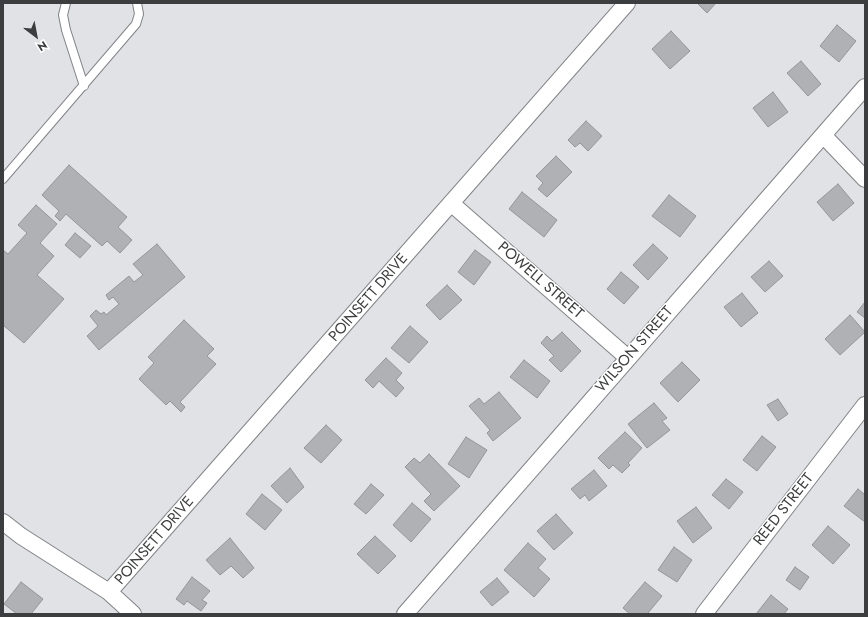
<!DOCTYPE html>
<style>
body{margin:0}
#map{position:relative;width:868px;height:617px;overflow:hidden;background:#e0e2e6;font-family:Jost,sans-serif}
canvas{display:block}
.frame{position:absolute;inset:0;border:4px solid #3c3d3e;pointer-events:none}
.north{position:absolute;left:16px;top:16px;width:40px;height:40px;-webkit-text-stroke:3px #fff;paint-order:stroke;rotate:148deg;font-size:11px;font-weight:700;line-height:16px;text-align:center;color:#3c3d3e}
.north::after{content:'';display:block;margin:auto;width:14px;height:18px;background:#3c3d3e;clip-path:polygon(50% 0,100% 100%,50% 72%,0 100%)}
</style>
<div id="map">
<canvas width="868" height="617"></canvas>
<div class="frame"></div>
<div class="north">N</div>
</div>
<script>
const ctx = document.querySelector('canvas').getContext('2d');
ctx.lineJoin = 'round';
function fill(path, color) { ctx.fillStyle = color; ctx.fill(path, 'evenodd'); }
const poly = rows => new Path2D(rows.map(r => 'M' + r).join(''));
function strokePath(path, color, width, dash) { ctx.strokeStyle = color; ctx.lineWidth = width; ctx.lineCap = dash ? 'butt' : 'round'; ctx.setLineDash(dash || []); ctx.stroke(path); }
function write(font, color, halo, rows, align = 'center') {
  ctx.font = font + ' Jost,sans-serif'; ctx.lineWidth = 3; ctx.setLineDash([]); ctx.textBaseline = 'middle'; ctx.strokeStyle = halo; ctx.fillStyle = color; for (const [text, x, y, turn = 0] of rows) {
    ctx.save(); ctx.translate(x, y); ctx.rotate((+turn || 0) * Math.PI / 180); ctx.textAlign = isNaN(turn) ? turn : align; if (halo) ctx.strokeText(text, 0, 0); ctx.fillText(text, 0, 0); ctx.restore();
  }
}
const building = poly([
 [697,3,716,3,707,13,697,3],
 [837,25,856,41,839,62,820,46,837,25],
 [671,31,690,51,670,69,652,49,671,31],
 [801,61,821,84,808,96,787,73,801,61],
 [773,92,788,112,768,127,753,108,773,92],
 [586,121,602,136,588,151,580,143,575,147,568,140,586,121],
 [556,156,572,172,547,197,538,189,543,183,536,176,556,156],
 [69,165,127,217,118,227,132,240,120,253,107,241,102,246,66,214,60,221,55,216,59,211,42,195,69,165],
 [838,184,854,203,833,221,817,202,838,184],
 [522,192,557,220,544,237,509,209,522,192],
 [669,195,696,216,680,237,652,216,669,195],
 [36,205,57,224,40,243,54,256,37,275,64,299,24,343,3,325,3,250,8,254,27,233,18,225,36,205],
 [75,233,91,246,80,258,65,245,75,233],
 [157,244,185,277,99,350,87,336,98,326,90,316,96,310,101,314,104,312,106,315,119,304,113,297,109,300,106,295,129,276,134,282,143,275,133,264,157,244],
 [653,244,668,258,648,280,633,265,653,244],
 [475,250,491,262,474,285,458,272,475,250],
 [769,261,783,276,765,292,751,277,769,261],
 [621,272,639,287,624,304,607,289,621,272],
 [447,285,462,300,440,320,426,305,447,285],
 [742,293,758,313,741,327,724,307,742,293],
 [865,302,865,318,857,312,865,302],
 [850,315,865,332,840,355,825,339,850,315],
 [184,320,214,349,207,356,216,364,180,402,185,407,181,412,170,401,166,405,139,379,154,363,148,357,184,320],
 [410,326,428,342,409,363,391,348,410,326],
 [562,332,581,351,561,372,549,360,554,356,541,343,547,336,552,341,562,332],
 [386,358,402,373,396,380,404,388,396,397,379,381,373,388,365,380,386,358],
 [524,360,550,381,537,398,510,377,524,360],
 [682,362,700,380,678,402,660,383,682,362],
 [499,392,521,418,493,441,487,433,490,430,469,406,479,398,484,404,499,392],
 [778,399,788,414,778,421,767,405,778,399],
 [654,403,667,418,662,421,670,430,647,448,628,424,654,403],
 [326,425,342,440,321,463,304,448,326,425],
 [625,432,642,448,628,463,630,465,622,473,613,465,609,469,598,458,625,432],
 [762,436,776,447,757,471,743,460,762,436],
 [466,437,487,450,469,478,448,464,466,437],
 [429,454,460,486,434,511,424,501,431,494,405,467,414,458,420,463,429,454],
 [290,468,304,487,287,503,271,486,290,468],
 [594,470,607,486,589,501,585,495,580,499,571,489,594,470],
 [726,479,743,492,729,509,712,495,726,479],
 [371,484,384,495,366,514,354,504,371,484],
 [858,489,864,494,865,492,865,522,844,506,858,489],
 [262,494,282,510,265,530,246,514,262,494],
 [412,503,431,519,411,542,393,525,412,503],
 [696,507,712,528,693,543,677,521,696,507],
 [556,514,573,533,554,550,537,531,556,514],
 [828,526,850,545,833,564,812,545,828,526],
 [375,536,396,556,378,574,357,554,375,536],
 [230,538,254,568,243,578,231,566,220,575,206,560,230,538],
 [528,543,546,559,538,568,550,579,534,597,504,570,528,543],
 [674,547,692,560,677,582,658,570,674,547],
 [795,567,809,577,800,590,786,580,795,567],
 [192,577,210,591,202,600,207,603,201,611,187,601,184,605,176,599,192,577],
 [497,578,509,592,492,606,480,592,497,578],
 [21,582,43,599,31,614,17,614,4,604,21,582],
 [645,582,662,596,648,613,650,614,630,614,623,608,645,582],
 [771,595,788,609,784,614,756,614,771,595]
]);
fill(building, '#afb1b5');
strokePath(building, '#939598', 1);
const service = poly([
 [66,3,63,15,66,30,84,86],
 [3,179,136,24,139,14,137,3]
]);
const minor = poly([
 [823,135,865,179],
 [452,204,628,358],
 [3,522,21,536,109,592,133,614],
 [109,592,627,3],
 [405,614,865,87],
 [704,614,865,405]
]);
strokePath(service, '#818386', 10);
strokePath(minor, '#818386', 18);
strokePath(service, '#fff', 8);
strokePath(minor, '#fff', 16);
write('15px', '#3c3d3e', '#fff', [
 ["POWELL STREET",540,281,41],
 ["POINSETT DRIVE",369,298,-49],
 ["WILSON STREET",635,350,-49],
 ["REED STREET",784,510,-52],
 ["POINSETT DRIVE",155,541,-49]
]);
</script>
